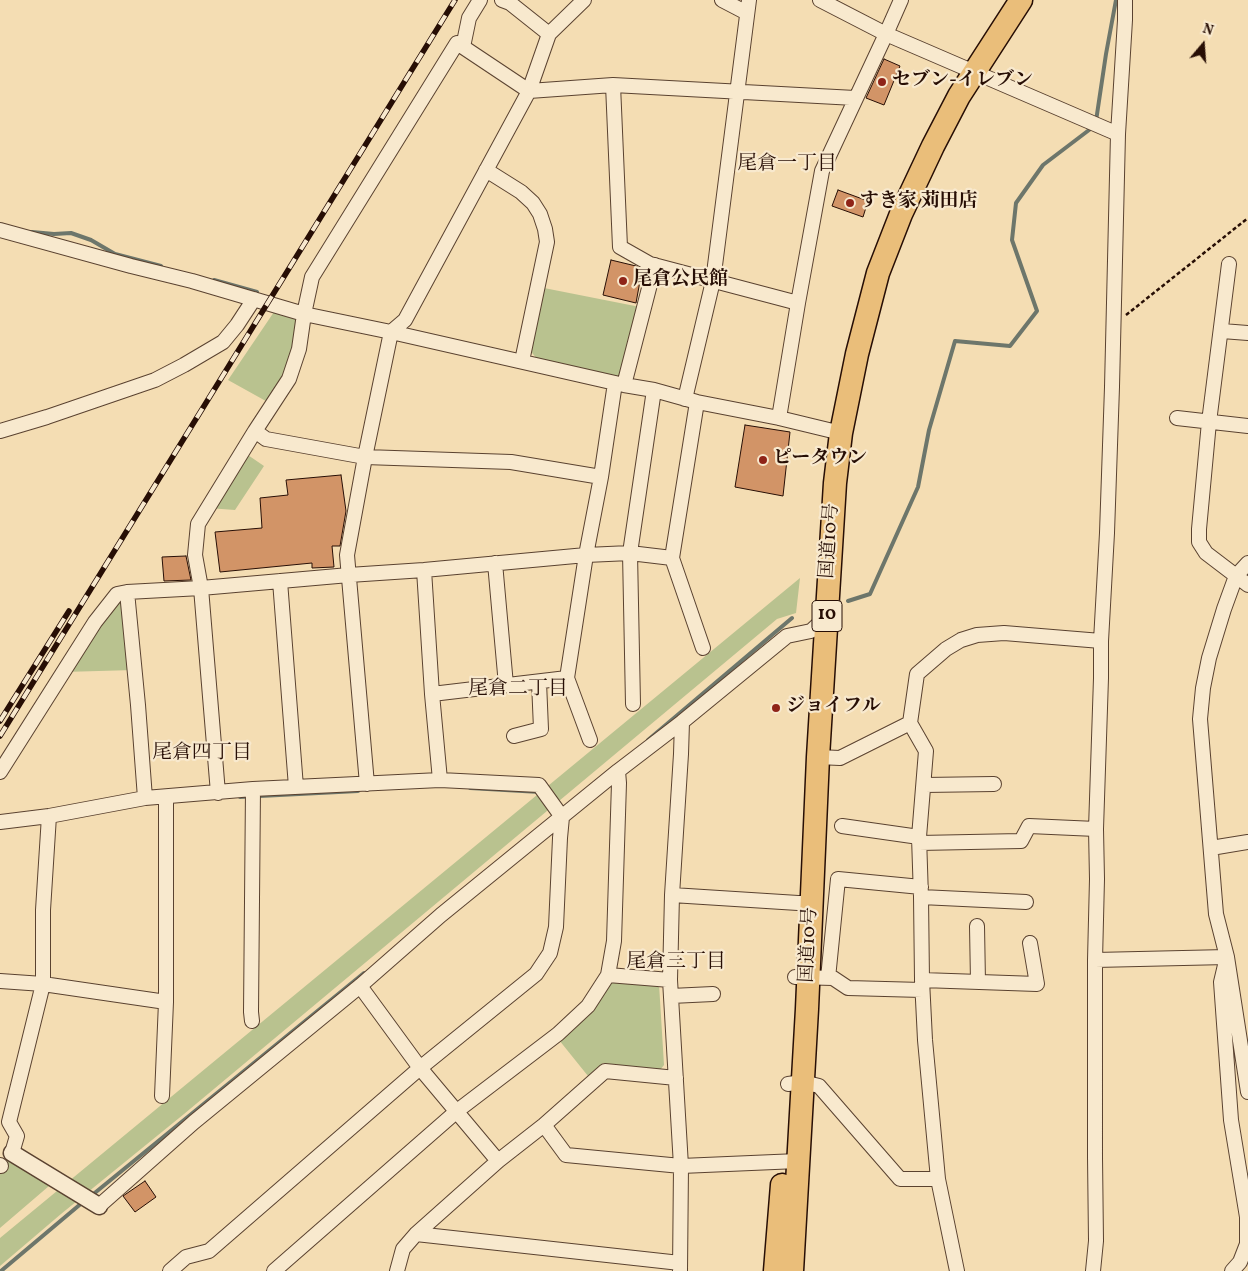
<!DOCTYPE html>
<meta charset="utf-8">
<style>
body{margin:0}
#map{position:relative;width:1248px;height:1271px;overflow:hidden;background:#f4ddb3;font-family:Vollkorn,serif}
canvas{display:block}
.north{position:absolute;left:1178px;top:20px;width:50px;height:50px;-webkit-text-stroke:4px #f8e9ce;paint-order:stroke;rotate:18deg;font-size:14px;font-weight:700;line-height:20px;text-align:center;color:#270e05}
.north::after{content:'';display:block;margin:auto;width:18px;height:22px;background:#270e05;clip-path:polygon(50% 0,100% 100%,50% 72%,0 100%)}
</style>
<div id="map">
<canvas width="1248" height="1271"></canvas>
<div class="north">N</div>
</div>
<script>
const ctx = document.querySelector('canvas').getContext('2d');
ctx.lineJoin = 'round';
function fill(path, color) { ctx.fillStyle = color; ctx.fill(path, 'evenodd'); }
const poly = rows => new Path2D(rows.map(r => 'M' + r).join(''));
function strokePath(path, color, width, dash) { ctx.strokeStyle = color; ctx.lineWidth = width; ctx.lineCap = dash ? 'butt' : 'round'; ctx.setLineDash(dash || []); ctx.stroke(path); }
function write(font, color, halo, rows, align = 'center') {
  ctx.font = font + ' Vollkorn,"Noto Serif JP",serif'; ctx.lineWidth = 4.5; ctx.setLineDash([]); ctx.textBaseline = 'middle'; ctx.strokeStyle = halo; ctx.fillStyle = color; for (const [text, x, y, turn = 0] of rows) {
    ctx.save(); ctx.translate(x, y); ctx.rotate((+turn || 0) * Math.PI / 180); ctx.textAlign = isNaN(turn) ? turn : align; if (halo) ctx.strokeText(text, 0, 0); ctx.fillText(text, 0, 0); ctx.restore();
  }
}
fill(poly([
 [544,288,640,307,622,372,618,377,537,359,529,349],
 [278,306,304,314,299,349,273,405,228,380],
 [242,451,264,466,235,510,208,508],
 [800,578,796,613,777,619,184,1114,61,1214,0,1266,0,1238],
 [127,592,134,670,63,672],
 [612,978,659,984,664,1065,660,1070,603,1063,588,1076,559,1040],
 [12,1153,56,1180,0,1228,0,1169]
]), '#b9c28f');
strokePath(poly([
 [1096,121,1106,54,1116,0],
 [32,232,54,234,71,233,91,240,115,254,161,266],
 [214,280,257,292],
 [848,601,870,594,918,487,929,430,955,341,1010,346,1037,311,1012,240,1016,203,1043,165,1093,127],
 [648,740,792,618],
 [470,788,540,792],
 [240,797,358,791],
 [91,1196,364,973],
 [1,1271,83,1202]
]), '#6d766b', 4);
const building = poly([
 [884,59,900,66,884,105,866,98,884,59],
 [838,190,868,201,863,217,832,206,838,190],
 [611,260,636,266,642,270,636,303,603,295,611,260],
 [745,425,790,432,783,496,735,487,745,425],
 [341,475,346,511,340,546,332,546,334,567,312,568,312,563,220,572,215,532,262,528,260,498,288,495,286,480,341,475],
 [186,556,191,580,164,581,162,557,186,556],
 [145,1181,156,1197,135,1212,123,1196,145,1181]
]);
fill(building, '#d29467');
strokePath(building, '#270e05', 1);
const minor = poly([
 [502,0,510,3,549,34],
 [722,0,747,13],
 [820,0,886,34,1118,134],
 [463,47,469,18,480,0],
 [613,85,620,247,650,264,798,303],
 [486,170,521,192,533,203,540,214,545,229,547,242,522,361],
 [0,230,131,266,192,281,304,314,391,332,624,385,654,390,697,402,779,418,841,433],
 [1229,264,1209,422,1199,529,1199,542,1206,553,1248,585],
 [1222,331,1248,333],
 [624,385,655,265],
 [685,399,713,281,749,0],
 [697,402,672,558,703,648],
 [779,418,798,303,822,171,886,34,901,0],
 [1177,418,1248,426],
 [0,431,47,417,155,380,184,365,223,342,237,325,254,299],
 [255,431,266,439,365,457,511,462,601,477],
 [495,563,506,685],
 [1248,563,1236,576,1224,609,1209,658,1203,688,1200,719,1216,914,1227,957,1248,1092],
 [424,570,432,694,440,780],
 [280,581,296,787],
 [432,694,567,678],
 [633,704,630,553,654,390],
 [514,736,541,729,539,682],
 [590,740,567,678,586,555,601,477,615,383],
 [818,757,840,758,910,723],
 [0,772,95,622,117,594,127,592],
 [367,784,347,555,365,457,391,332,405,320,529,91,549,34,584,0],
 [924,785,994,784],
 [218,793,201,588,195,555,198,524,255,431,289,379,299,349,304,314,312,277,457,43,529,91,613,85,855,98],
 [145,798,138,705,127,592,201,588,349,575,424,570,586,555,630,553,672,558],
 [0,822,49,816,145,798,253,789,440,780,539,785,562,817,560,838,556,927,550,953,536,974,420,1068,209,1251,186,1257,170,1271],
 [842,826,919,837],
 [919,843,1021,841,1029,826,1096,829],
 [1211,848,1248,842],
 [672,895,798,903,812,903],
 [921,897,1026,902],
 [977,926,978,982],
 [1095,960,1227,957],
 [1225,965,1221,982,1231,1120,1247,1217,1247,1244,1240,1262,1232,1271],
 [608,975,670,980],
 [795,977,833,978,848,988,922,990],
 [828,978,838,879,921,887],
 [922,980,1037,984,1030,943],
 [0,981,43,984,166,1002],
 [360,986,420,1068,498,1161],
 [671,996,713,994],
 [252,1021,251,1012,253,789],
 [788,1084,803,1082,819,1086,900,1179,938,1179],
 [162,1096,166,1002,166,797],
 [544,1125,566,1155,681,1166,798,1161],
 [12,1153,17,1136,9,1122,43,984,43,910,49,816],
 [0,1165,1,1166],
 [99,1206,194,1122,360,986,441,915,618,771,682,722,787,636,811,631,827,616],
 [416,1234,680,1263],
 [274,1271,457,1111,558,1034,588,1006,608,975,614,941,619,783,618,771],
 [397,1271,403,1249,416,1234,498,1161,544,1125,605,1071,676,1078],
 [680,1271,681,1166,670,980,672,895,681,754,682,722],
 [957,1271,938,1179,925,1040,922,980,921,897,919,837,926,751,910,723,917,674,946,649,961,640,977,635,1004,633,1101,641],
 [1093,1271,1096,1241,1095,1157,1095,960,1097,879,1096,829,1101,678,1101,641,1107,533,1112,387,1118,134,1125,20,1125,0]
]);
const tertiary = poly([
 [12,1153,99,1206]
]);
const trunk = poly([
 [775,1271,782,1185],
 [792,1271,807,1009,818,757,835,483,841,433,857,354,878,273,901,214,933,146,959,96,1021,0]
]);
strokePath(minor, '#5a4230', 16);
strokePath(tertiary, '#5a4230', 19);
strokePath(trunk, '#270e05', 25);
strokePath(poly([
 [1126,315,1248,218]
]), '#270e05', 2.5, [4, 2.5]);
strokePath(minor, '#f8e9ce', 14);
strokePath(tertiary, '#f8e9ce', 16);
strokePath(trunk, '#eabe7a', 22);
const rail = poly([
 [0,721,69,611],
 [0,736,455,0]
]);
strokePath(rail, '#270e05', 5.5);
strokePath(rail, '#f8e9ce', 4, [11]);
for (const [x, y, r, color] of [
 [882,82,5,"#8f2418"],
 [850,203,5,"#8f2418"],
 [623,281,5,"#8f2418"],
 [763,460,5,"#8f2418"],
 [776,708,5,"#8f2418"]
]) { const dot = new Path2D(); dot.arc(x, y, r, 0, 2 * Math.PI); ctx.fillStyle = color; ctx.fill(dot); strokePath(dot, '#f8e9ce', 2); }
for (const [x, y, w] of [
 [827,616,30]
]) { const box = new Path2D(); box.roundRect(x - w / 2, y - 15.5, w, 31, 4); ctx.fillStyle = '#f8e9ce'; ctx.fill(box); strokePath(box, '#270e05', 1); }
write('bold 18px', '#270e05', null, [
 ["10",827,616]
]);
write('bold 19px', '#270e05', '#f8e9ce', [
 ["セブン-イレブン",892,82],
 ["すき家 苅田店",860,203],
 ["尾倉公民館",633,281],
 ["ピータウン",773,460],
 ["ジョイフル",786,708]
], 'left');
write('19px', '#270e05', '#f8e9ce', [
 ["国道10号",831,541,-86],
 ["国道10号",810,945,-87]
]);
write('20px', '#270e05', '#f8e9ce', [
 ["尾倉一丁目",787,165],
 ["尾倉二丁目",518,690],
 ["尾倉四丁目",202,754],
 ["尾倉三丁目",676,963]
]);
</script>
